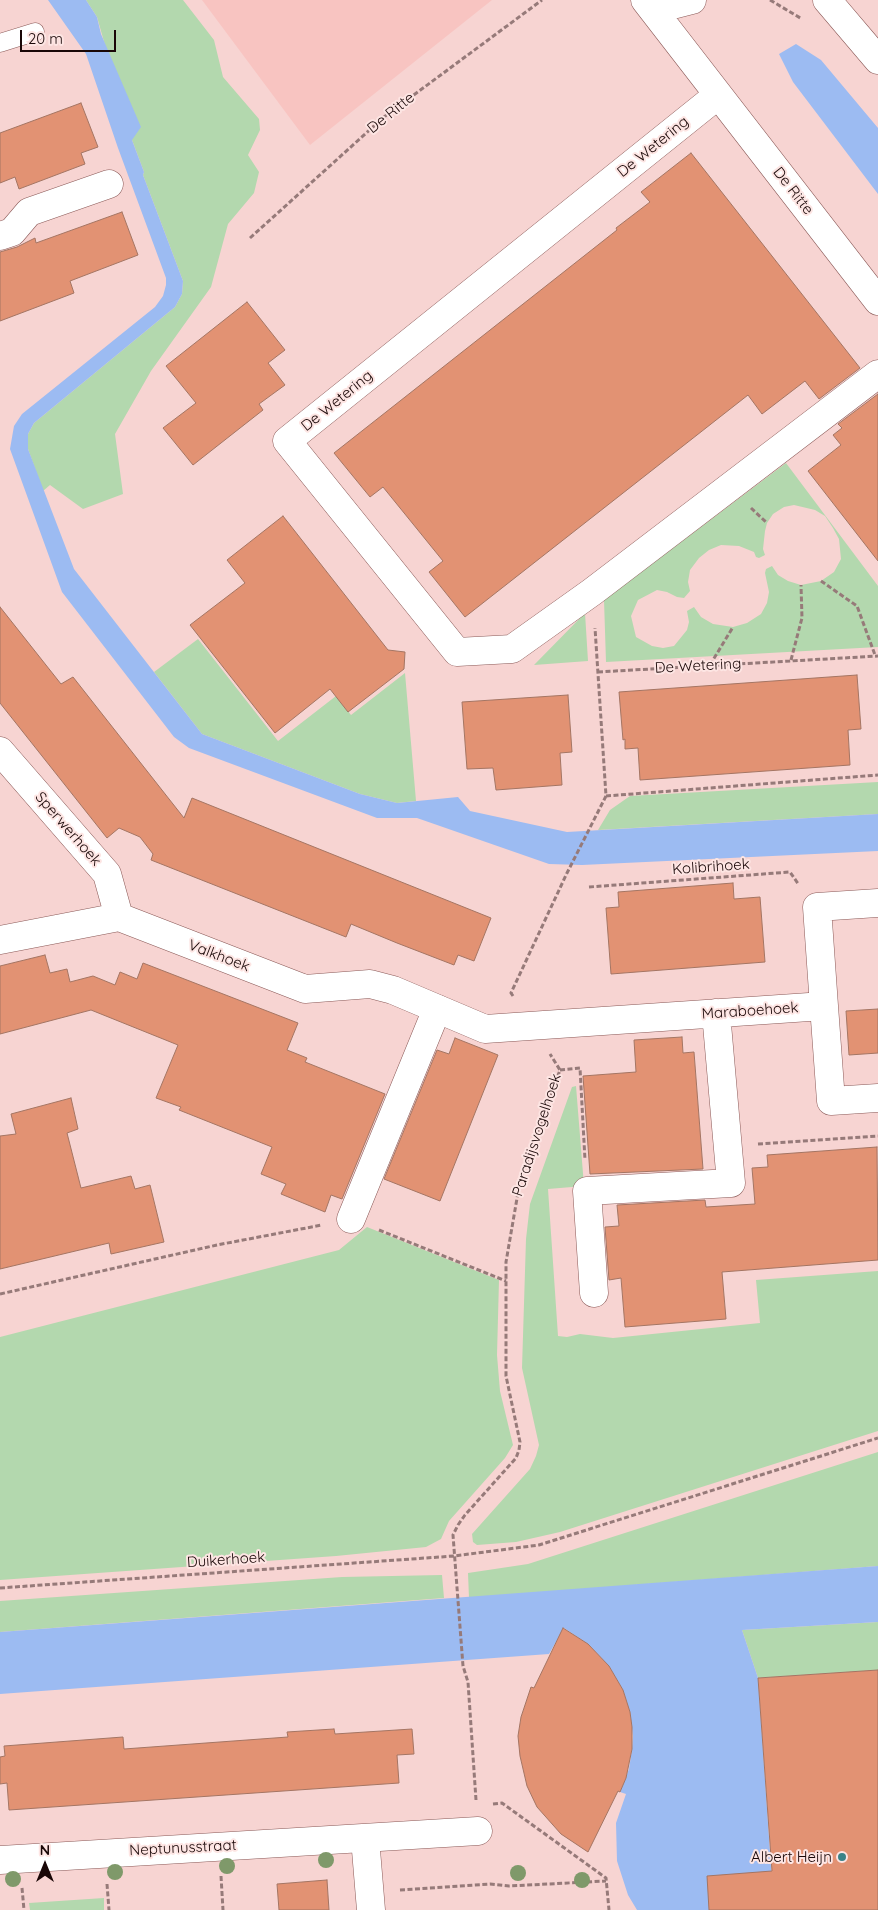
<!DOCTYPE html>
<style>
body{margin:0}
#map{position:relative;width:878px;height:1910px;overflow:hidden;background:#f7d4d2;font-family:Quicksand,sans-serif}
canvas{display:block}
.north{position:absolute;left:20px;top:1840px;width:50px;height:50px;-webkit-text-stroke:4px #fde5e3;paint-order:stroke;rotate:0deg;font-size:14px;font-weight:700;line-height:20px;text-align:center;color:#190707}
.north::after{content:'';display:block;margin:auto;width:18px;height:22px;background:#190707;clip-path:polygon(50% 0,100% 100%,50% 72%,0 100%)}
.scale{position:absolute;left:20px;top:30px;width:96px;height:22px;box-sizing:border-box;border:2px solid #190707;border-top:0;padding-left:6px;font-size:15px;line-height:18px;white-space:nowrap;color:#190707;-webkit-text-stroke:4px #fde5e3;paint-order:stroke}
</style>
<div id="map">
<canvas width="878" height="1910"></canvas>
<div class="north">N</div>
<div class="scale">20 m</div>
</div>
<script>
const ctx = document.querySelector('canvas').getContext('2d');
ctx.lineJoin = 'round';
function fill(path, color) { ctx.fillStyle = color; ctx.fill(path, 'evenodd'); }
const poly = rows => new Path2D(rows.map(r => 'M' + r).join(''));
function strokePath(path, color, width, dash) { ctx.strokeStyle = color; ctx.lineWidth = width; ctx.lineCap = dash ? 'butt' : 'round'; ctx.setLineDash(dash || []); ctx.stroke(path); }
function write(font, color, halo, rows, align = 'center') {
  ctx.font = font + ' Quicksand,sans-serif'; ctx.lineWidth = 4; ctx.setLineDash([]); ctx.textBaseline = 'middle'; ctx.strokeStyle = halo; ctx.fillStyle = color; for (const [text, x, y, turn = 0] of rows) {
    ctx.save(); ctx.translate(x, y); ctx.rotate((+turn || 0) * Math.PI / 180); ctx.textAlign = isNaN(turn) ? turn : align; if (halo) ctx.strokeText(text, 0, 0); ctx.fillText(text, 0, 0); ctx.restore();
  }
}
fill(poly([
 [202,0,492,0,310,145]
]), '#f8c4c1');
fill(poly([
 [86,0,183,0,214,40,223,77,259,119,260,130,248,155,259,172,254,193,228,224,211,287,151,371,115,434,123,494,83,509,50,485,43,491,28,449,28,434,34,423,175,307,182,294,183,281,143,175,144,172,132,140,97,17],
 [786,463,878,586,878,647,606,662,604,600],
 [794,505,815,510,825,516,833,528,839,539,841,559,834,572,821,581,801,585,788,581,778,575,772,566,766,569,765,573,769,592,767,603,761,614,747,623,733,627,713,624,701,617,694,607,687,611,689,622,687,630,674,646,663,648,652,646,636,637,631,616,638,600,657,590,667,592,677,597,684,598,690,591,688,582,690,570,699,558,709,550,721,545,739,546,754,552,756,557,759,558,765,555,763,549,765,531,767,523,773,514,784,507],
 [585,613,588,661,534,665],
 [198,639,278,741,336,696,351,715,405,673,416,801,397,803,360,794,202,734,154,672],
 [878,782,878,814,598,830,610,810,630,796],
 [576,1086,584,1186,548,1189,558,1336,567,1337,580,1334,613,1338,760,1323,756,1280,878,1271,878,1431,560,1532,516,1542,477,1545,473,1542,472,1534,530,1469,536,1456,539,1445,522,1368,526,1239,530,1204,572,1087],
 [367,1227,499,1280,497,1355,500,1391,513,1445,505,1458,449,1521,441,1539,426,1547,336,1556,0,1580,0,1337,339,1250],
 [878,1452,878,1566,469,1598,468,1573,528,1564],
 [442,1575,444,1598,0,1632,0,1601,342,1577],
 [878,1622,878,1670,758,1678,742,1630],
 [104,1898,104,1910,30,1910,29,1903]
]), '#b3d8ae');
fill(poly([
 [48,0,86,0,97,17,101,34,141,127,132,140,144,172,143,175,183,281,182,294,175,307,34,423,28,434,28,449,74,569,202,734,360,794,397,803,458,797,470,811,567,832,878,814,878,851,582,865,549,864,417,818,377,818,189,748,174,737,62,592,10,449,14,426,22,414,155,307,163,296,166,285,166,278,118,148,86,54],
 [796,44,821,60,878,128,878,194,793,82,779,54],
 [878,1566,878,1622,742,1630,758,1678,774,1910,637,1910,628,1895,617,1861,616,1823,626,1794,620,1792,629,1769,632,1749,633,1736,630,1712,623,1690,609,1666,588,1644,564,1628,549,1654,0,1694,0,1632]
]), '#9cbbf2');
const building = poly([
 [81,103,98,147,81,153,85,164,19,189,15,177,0,183,0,133,81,103],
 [691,153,860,368,819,399,805,381,762,414,748,395,465,617,429,572,443,561,383,487,370,497,334,453,617,230,616,228,650,202,641,192,691,153],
 [122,212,138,255,70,281,74,293,0,321,0,252,17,247,35,238,36,243,122,212],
 [247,302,285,350,268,363,285,385,259,404,263,410,193,465,163,428,196,403,166,366,247,302],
 [878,394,878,561,808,471,841,445,833,435,842,428,838,424,878,394],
 [283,516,388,650,405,652,404,669,348,712,330,689,275,733,190,625,245,583,227,560,283,516],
 [0,607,61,684,73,677,184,818,192,798,491,918,474,961,458,955,454,965,397,943,351,924,346,937,151,860,153,854,140,837,119,828,107,838,0,703,0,607],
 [857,675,861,729,848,730,850,765,640,780,638,748,625,749,625,739,623,740,619,692,857,675],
 [568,695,572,752,560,753,562,785,496,790,493,768,467,769,462,702,568,695],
 [733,883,734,899,760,897,765,962,611,974,606,908,619,907,618,892,733,883],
 [45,955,50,973,67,969,70,982,93,976,115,985,120,972,137,979,143,963,298,1023,287,1050,307,1058,305,1062,385,1094,342,1199,331,1195,325,1212,281,1194,286,1184,261,1174,272,1147,179,1110,181,1107,156,1098,178,1045,91,1010,0,1034,0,966,45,955],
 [878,1009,878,1053,849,1055,846,1011,878,1009],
 [682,1037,683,1053,694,1052,703,1169,590,1174,583,1076,636,1072,634,1040,682,1037],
 [455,1038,498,1055,440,1201,384,1179,437,1050,449,1054,455,1038],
 [71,1098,78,1129,67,1133,81,1188,131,1176,135,1189,150,1185,164,1242,111,1254,109,1243,0,1269,0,1136,16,1134,11,1114,71,1098],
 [877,1147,878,1260,722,1272,726,1319,625,1327,621,1278,609,1280,605,1227,619,1226,617,1205,705,1200,706,1207,755,1204,752,1168,768,1167,767,1155,877,1147],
 [563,1628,588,1644,609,1666,623,1690,630,1712,632,1727,632,1749,626,1778,620,1792,618,1791,588,1852,561,1834,537,1807,527,1786,520,1756,518,1736,521,1717,531,1687,534,1688,563,1628],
 [878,1670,878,1910,709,1910,707,1876,772,1871,758,1678,878,1670],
 [334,1729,335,1734,412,1729,414,1754,397,1755,399,1783,9,1810,7,1783,0,1784,0,1757,5,1756,4,1746,123,1737,124,1749,288,1737,287,1732,334,1729],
 [327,1880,329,1910,279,1910,277,1884,327,1880]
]);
fill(building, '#e29273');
strokePath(building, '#a47563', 1);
const service = poly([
 [0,43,35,32]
]);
const pedestrian = poly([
 [0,236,12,232,29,212,109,184],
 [351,1219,437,1009]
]);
const minor = poly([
 [645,0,878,301],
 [656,0,653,10,692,0],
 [718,95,287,441,457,652,512,649,592,592,878,374],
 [0,751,107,874,119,917],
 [0,940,119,917,305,989,370,984,393,990,485,1029,824,1006,831,1101,878,1098],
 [824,1006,817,907,878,903],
 [594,1293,587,1191,731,1183,716,1013],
 [365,1838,371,1910],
 [0,1860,478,1831]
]);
const tertiary = poly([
 [827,0,878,60]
]);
strokePath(service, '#8a5957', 19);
strokePath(pedestrian, '#8a5957', 29);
strokePath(minor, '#8a5957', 29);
strokePath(tertiary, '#8a5957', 29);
strokePath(poly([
 [770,0,802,19],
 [250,238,384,117,542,0],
 [751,508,767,523],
 [821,581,857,606,875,655],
 [791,660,802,618,801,585],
 [710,665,733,627],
 [598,672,878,656],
 [606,796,878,775],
 [589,887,790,872,799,885],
 [513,996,511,993,567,873,606,796,595,628],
 [560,1070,580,1068,585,1160],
 [758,1144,878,1136],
 [379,1230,506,1281],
 [0,1294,217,1245,322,1225],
 [0,1588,454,1556,539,1545,878,1438],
 [476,1800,468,1682,463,1666,453,1535,458,1525,465,1515,516,1458,519,1450,520,1442,506,1376,506,1262,520,1181,560,1070,550,1054],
 [493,1804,502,1803,606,1878,609,1910],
 [221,1876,223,1910],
 [107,1884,109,1910],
 [22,1888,24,1910],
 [400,1890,490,1884,509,1886,606,1881]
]), '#967a79', 3, [5, 2.5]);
strokePath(service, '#fff', 18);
strokePath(pedestrian, '#fff', 28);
strokePath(minor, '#fff', 28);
strokePath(tertiary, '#fff', 28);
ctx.fillStyle = '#7f996a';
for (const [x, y] of [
 [326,1860],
 [227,1866],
 [115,1872],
 [518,1873],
 [13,1879],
 [582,1880]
]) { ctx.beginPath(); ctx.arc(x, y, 8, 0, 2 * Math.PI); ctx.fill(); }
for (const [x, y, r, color] of [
 [842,1857,5,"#3a8388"]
]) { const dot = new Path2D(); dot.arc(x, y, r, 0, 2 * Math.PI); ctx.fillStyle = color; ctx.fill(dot); strokePath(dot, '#fde5e3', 2); }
write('15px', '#190707', '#fde5e3', [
 ["De Ritte",391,113,-39],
 ["De Wetering",653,147,-39],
 ["De Ritte",793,191,52],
 ["De Wetering",337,401,-39],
 ["De Wetering",698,666,-3],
 ["Sperwerhoek",68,829,49],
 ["Kolibrihoek",711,867,-4],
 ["Valkhoek",219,956,21],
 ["Maraboehoek",750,1011,-4],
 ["Paradijsvogelhoek",537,1135,-72],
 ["Duikerhoek",226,1560,-4],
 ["Neptunusstraat",183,1848,-3]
]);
write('15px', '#190707', '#fde5e3', [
 ["Albert Heijn",832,1857]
], 'right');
</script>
